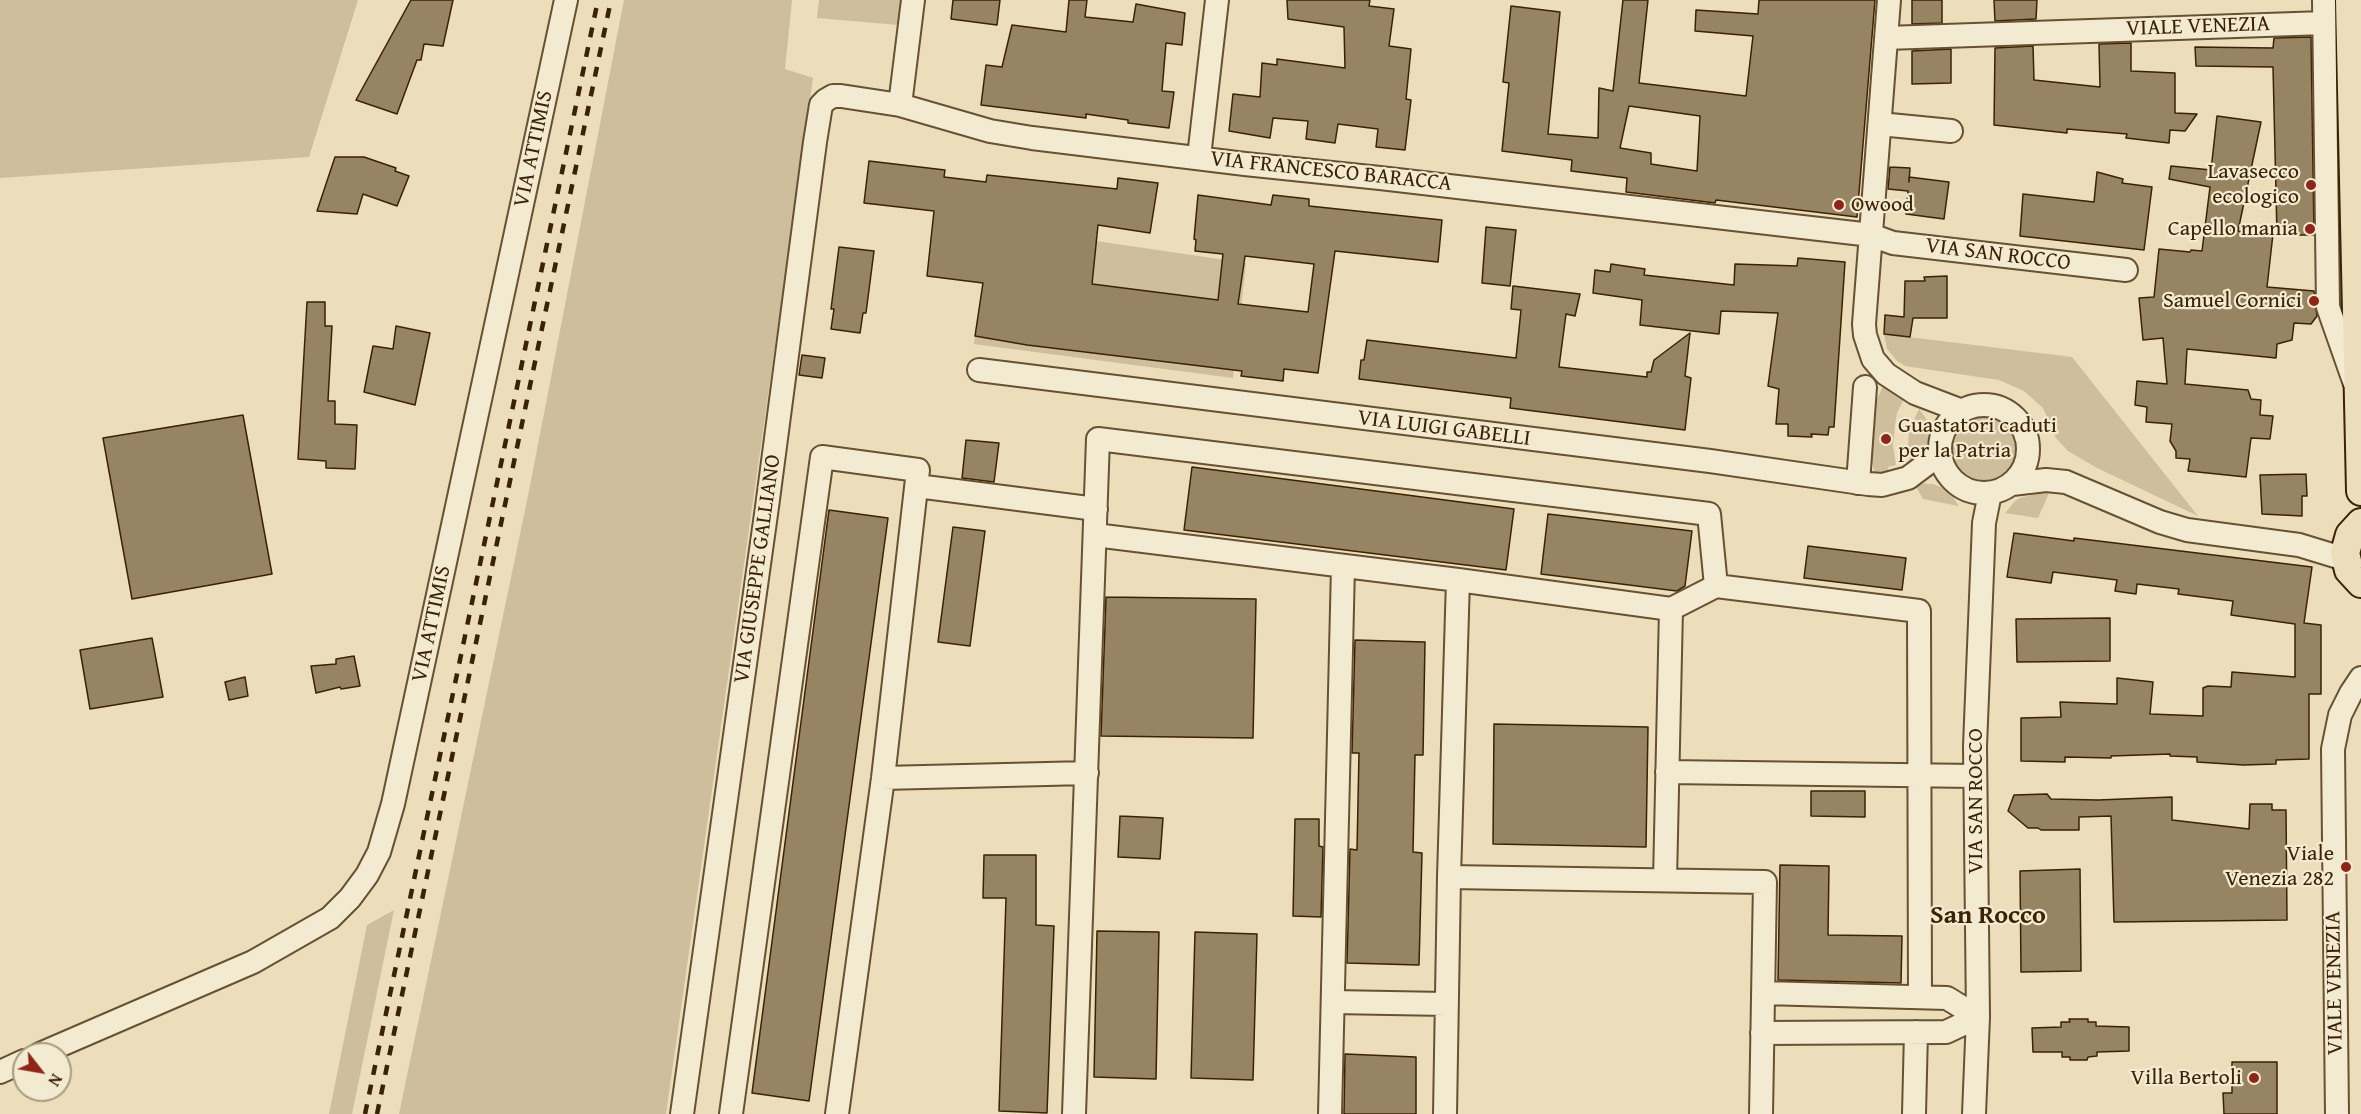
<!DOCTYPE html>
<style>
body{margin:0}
#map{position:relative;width:2361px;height:1114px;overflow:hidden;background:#ecdeba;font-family:"Gentium Book Plus",serif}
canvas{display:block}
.north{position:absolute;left:12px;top:1042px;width:60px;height:60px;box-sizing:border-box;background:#f3ead2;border:2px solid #a99a7f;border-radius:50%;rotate:121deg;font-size:16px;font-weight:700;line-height:24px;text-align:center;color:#3b2202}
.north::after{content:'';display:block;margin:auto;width:21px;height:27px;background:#8f2418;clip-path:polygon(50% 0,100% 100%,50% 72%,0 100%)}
</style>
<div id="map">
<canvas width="2361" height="1114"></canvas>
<div class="north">N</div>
</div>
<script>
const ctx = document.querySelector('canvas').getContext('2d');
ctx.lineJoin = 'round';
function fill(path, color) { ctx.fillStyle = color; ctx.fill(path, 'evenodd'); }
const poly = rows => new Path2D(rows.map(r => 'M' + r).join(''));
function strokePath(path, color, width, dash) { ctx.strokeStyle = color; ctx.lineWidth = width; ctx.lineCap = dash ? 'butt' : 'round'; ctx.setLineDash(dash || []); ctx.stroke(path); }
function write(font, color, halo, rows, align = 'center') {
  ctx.font = font + ' "Gentium Book Plus",serif'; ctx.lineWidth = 4.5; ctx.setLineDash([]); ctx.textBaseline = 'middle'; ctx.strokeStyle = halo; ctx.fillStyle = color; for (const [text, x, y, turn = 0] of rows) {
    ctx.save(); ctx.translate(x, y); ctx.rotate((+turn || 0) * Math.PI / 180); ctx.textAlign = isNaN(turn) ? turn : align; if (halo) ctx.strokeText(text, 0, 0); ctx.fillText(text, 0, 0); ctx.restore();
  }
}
fill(poly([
 [0,0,358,0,309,157,0,178],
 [624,0,792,0,785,69,813,78,666,1114,399,1114,528,496],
 [819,0,902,0,899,25,817,18],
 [989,231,1096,241,1246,263,1233,378,974,344],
 [1884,334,2072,357,2198,516,2097,468,2068,451,2056,438,2043,408,2024,391,1999,380,1905,366,1897,361,1887,349],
 [1883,386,1904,399,1897,413,1895,425,1893,445,1896,465,1888,467,1892,496,1889,489,1869,490,1874,470,1868,444,1872,410],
 [1919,409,1927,420,1929,440,1922,453,1910,462,1908,448,1909,431],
 '1946 449a39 39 0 1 1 78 0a39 39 0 1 1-78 0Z',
 [1914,483,1933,484,1948,490,1959,506,1923,499],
 [2041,493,2049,493,2038,518,2005,513,2016,500,2023,497],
 [394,910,352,1114,329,1114,367,925]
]), '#cebe9b');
const building = poly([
 [411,0,453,0,443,46,424,44,421,60,417,60,397,114,356,100,411,0],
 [953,0,1000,0,997,25,951,19,953,0],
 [1069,0,1087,0,1085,17,1133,22,1136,4,1185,13,1182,45,1166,43,1162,91,1174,92,1169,128,1128,123,1128,120,1086,114,1086,118,981,105,986,65,1002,67,1012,25,1066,32,1069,0],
 [1287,0,1370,0,1369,6,1394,9,1389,46,1411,49,1406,99,1411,100,1405,150,1376,147,1378,129,1338,124,1335,143,1306,139,1308,121,1273,118,1270,138,1229,131,1233,94,1260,97,1262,63,1277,65,1277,59,1345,68,1344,27,1288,19,1287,0],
 [1623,0,1648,0,1639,83,1746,96,1753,36,1695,31,1696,10,1758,14,1759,0,1875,0,1857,217,1716,200,1715,203,1626,192,1627,178,1571,171,1572,160,1502,151,1509,83,1503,82,1511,6,1560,12,1548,134,1598,138,1599,88,1613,91,1623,0],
 [1629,106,1700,116,1697,171,1651,164,1651,153,1620,148,1629,106],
 [1912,0,1942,0,1942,23,1912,24,1912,0],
 [1994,0,2037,0,2036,19,1995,21,1994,0],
 [2311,37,2314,235,2277,235,2273,67,2196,66,2195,47,2273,48,2274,38,2311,37],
 [2131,43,2131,71,2175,73,2175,113,2197,114,2185,131,2170,130,2169,143,2126,138,2127,134,2067,129,2067,133,1994,125,1995,48,2033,46,2034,80,2100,87,2099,44,2131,43],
 [1951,49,1951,83,1912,84,1912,51,1951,49],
 [2217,116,2261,122,2238,231,2273,234,2267,287,2314,291,2317,316,2311,324,2294,323,2292,340,2277,344,2276,358,2187,349,2185,384,2248,390,2251,399,2261,400,2260,415,2273,416,2270,439,2251,438,2246,477,2188,471,2190,459,2176,458,2176,451,2170,441,2172,424,2146,422,2147,407,2135,405,2137,381,2167,384,2163,338,2143,340,2139,298,2154,297,2159,249,2190,252,2191,250,2202,251,2210,187,2169,179,2171,166,2211,170,2217,116],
 [335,157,364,157,396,168,395,171,409,176,397,206,363,194,357,214,317,211,335,157],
 [869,161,945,170,944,177,986,182,987,175,1117,189,1118,178,1158,183,1150,233,1098,225,1092,284,1218,300,1223,254,1195,251,1196,240,1194,239,1198,195,1271,205,1273,195,1309,199,1309,206,1442,220,1438,262,1335,251,1318,373,1284,369,1283,381,1241,376,1242,371,1027,345,975,336,983,283,927,276,934,211,864,203,869,161],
 [1245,256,1314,264,1308,312,1238,304,1245,256],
 [1890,167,1910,168,1909,182,1909,177,1949,182,1944,219,1906,214,1908,191,1888,189,1890,167],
 [2097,172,2123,179,2122,183,2152,187,2144,250,2020,236,2023,194,2094,202,2097,172],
 [1486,227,1516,230,1510,286,1482,283,1486,227],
 [839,247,874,251,866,313,863,313,860,333,831,329,834,309,831,309,839,247],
 [1798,258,1845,262,1834,427,1829,427,1828,435,1811,434,1812,437,1788,436,1788,424,1776,424,1779,389,1768,386,1778,313,1721,311,1719,334,1640,325,1642,300,1593,293,1595,270,1610,272,1611,264,1645,269,1644,275,1734,285,1735,264,1797,266,1798,258],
 [1947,276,1947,318,1913,318,1910,337,1884,334,1885,315,1904,317,1905,281,1925,281,1924,277,1947,276],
 [1513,286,1580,294,1575,316,1566,314,1559,367,1647,377,1647,372,1651,372,1654,360,1690,333,1685,376,1691,378,1685,430,1510,408,1511,398,1359,379,1361,360,1364,360,1367,340,1516,358,1521,310,1511,309,1513,286],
 [307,302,325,302,325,326,332,326,328,401,335,401,335,424,357,425,355,469,326,468,326,461,298,459,307,302],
 [396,326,430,333,415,405,364,392,373,346,393,349,396,326],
 [802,355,825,358,822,378,799,375,802,355],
 [243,415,272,574,132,599,103,438,243,415],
 [966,440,999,443,994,482,962,478,966,440],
 [1192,467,1514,509,1506,570,1184,530,1192,467],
 [2306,474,2307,496,2302,496,2302,516,2262,514,2260,475,2306,474],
 [829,510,888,518,809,1101,752,1093,829,510],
 [1548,514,1692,531,1685,586,1677,591,1541,574,1548,514],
 [953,527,985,531,970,646,938,642,953,527],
 [2014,533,2074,541,2074,538,2312,567,2304,623,2321,625,2321,694,2309,694,2309,759,2276,760,2276,764,2243,765,2197,762,2197,757,2170,756,2170,754,2111,756,2111,758,2065,757,2065,762,2021,761,2021,718,2061,717,2060,702,2117,704,2117,678,2153,682,2150,714,2203,716,2203,688,2208,686,2231,687,2232,672,2295,677,2295,624,2231,615,2233,601,2178,594,2179,589,2137,584,2136,594,2115,591,2117,580,2053,572,2051,583,2007,577,2014,533],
 [1808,546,1906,558,1902,590,1804,578,1808,546],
 [1106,597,1256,599,1253,738,1101,736,1106,597],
 [2110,618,2110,661,2017,662,2016,619,2110,618],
 [152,638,163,697,90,709,80,650,152,638],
 [1355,640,1425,642,1423,755,1415,755,1413,852,1422,853,1419,965,1347,963,1350,849,1357,850,1359,753,1352,753,1355,640],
 [354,656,360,686,341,689,340,687,316,693,311,666,336,664,336,659,354,656],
 [245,677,248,696,229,700,225,682,245,677],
 [1494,724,1648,727,1646,847,1493,844,1494,724],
 [1811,791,1865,791,1865,817,1811,816,1811,791],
 [2047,794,2051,799,2098,800,2172,797,2172,820,2249,829,2250,804,2272,804,2272,810,2286,810,2287,920,2114,922,2111,816,2079,817,2079,830,2041,830,2038,828,2028,828,2008,811,2014,795,2047,794],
 [1120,816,1163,818,1160,859,1118,857,1120,816],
 [1295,819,1319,819,1319,846,1323,847,1321,917,1293,916,1295,819],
 [984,855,1036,855,1036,925,1054,926,1047,1113,999,1111,1006,898,983,898,984,855],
 [1780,865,1829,866,1828,935,1902,936,1901,983,1778,980,1780,865],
 [2080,869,2081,971,2021,972,2020,871,2080,869],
 [1097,931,1159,932,1156,1079,1094,1077,1097,931],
 [1195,932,1257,934,1253,1080,1191,1078,1195,932],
 [2069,1019,2088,1019,2088,1022,2096,1022,2096,1026,2129,1027,2129,1051,2097,1052,2097,1056,2088,1057,2087,1060,2070,1060,2070,1057,2062,1057,2062,1052,2033,1052,2032,1028,2061,1027,2061,1022,2070,1022,2069,1019],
 [1345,1054,1416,1057,1416,1114,1344,1114,1345,1054],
 [2232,1062,2277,1062,2277,1114,2224,1114,2223,1093,2232,1093,2232,1062]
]);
fill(building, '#978462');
strokePath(building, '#3b2202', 1.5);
const minor = poly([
 [1889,0,1864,324,1865,335,1873,359,1886,374,1915,393,1962,411],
 [2324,0,2328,307,2354,381],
 [1886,38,2324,23],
 [900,105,913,0],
 [1880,124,1951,131],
 [1199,157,1217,0],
 [979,370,1710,461,1868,484,1882,485,1908,478,1940,454],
 '1940 449a44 44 0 1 1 88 0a44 44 0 1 1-88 0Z',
 [1858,483,1865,387],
 [2012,484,2046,480,2066,482,2160,522,2187,530,2299,545,2345,559],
 [917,486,1096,509],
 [1095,535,1458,580,1449,877,1765,882,1761,1114],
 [1458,580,1671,609,1665,880],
 [1671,609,1716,586,1919,611,1920,997],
 [1667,772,1975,776],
 [883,778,1087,773],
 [1763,993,1947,998,1978,1017],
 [1333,1002,1446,1004],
 [1762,1033,1946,1032,1978,1017],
 [40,1054,253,962,330,918,350,898,367,875,379,852,393,804,566,0],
 [0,1072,24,1061],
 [682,1114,767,507,815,142,821,105,826,100,833,96,841,96,900,105,990,131,1032,138,1245,164,1380,178,1871,235,1893,243,2126,270],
 [731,1114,822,457,918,470,883,778,837,1114],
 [1074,1114,1098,439,1709,514,1716,586],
 [1330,1114,1343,566],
 [1445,1114,1449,877],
 [1914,1114,1916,1032],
 [1974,1114,1978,1017,1975,746,1984,523,1990,493],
 [2337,1114,2333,749,2340,715,2351,693,2361,678]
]);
const major = poly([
 [2350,0,2361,491],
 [2361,523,2350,535,2345,553,2349,570,2361,583]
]);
strokePath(minor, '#675130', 26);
strokePath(major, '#3b2202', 32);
strokePath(minor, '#f3ead2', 22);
strokePath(major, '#ecdeba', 28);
strokePath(poly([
 [365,1114,598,0],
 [377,1114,611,0]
]), '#3b2202', 4.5, [10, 10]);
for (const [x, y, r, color] of [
 [2311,185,6,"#8f2418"],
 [1839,205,6,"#8f2418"],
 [2310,229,6,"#8f2418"],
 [2314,301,6,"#8f2418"],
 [1886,439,6,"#8f2418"],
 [2346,867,6,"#8f2418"],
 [2254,1078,6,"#8f2418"]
]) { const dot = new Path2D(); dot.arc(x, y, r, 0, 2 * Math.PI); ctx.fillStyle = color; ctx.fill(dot); strokePath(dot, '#f3ead2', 2); }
write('22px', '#3b2202', '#f3ead2', [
 ["VIALE VENEZIA",2198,27,-2],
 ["VIA ATTIMIS",534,149,-78],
 ["VIA FRANCESCO BARACCA",1331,172,6],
 ["VIA SAN ROCCO",1998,255,7],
 ["VIA LUIGI GABELLI",1444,429,7],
 ["VIA GIUSEPPE GALLIANO",758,569,-82],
 ["VIA ATTIMIS",432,624,-78],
 ["VIA SAN ROCCO",1976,801,-90],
 ["VIALE VENEZIA",2335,983,-91]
]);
write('22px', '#3b2202', '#f3ead2', [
 ["Lavasecco",2299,172],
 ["ecologico",2299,197],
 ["Owood",1851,205,"left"],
 ["Capello mania",2298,229],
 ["Samuel Cornici",2302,301],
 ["Guastatori caduti",1898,426,"left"],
 ["per la Patria",1898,451,"left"],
 ["Viale",2334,854],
 ["Venezia 282",2334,879],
 ["Villa Bertoli",2242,1078]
], 'right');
write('bold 26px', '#3b2202', '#f3ead2', [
 ["San Rocco",1988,916]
]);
</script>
